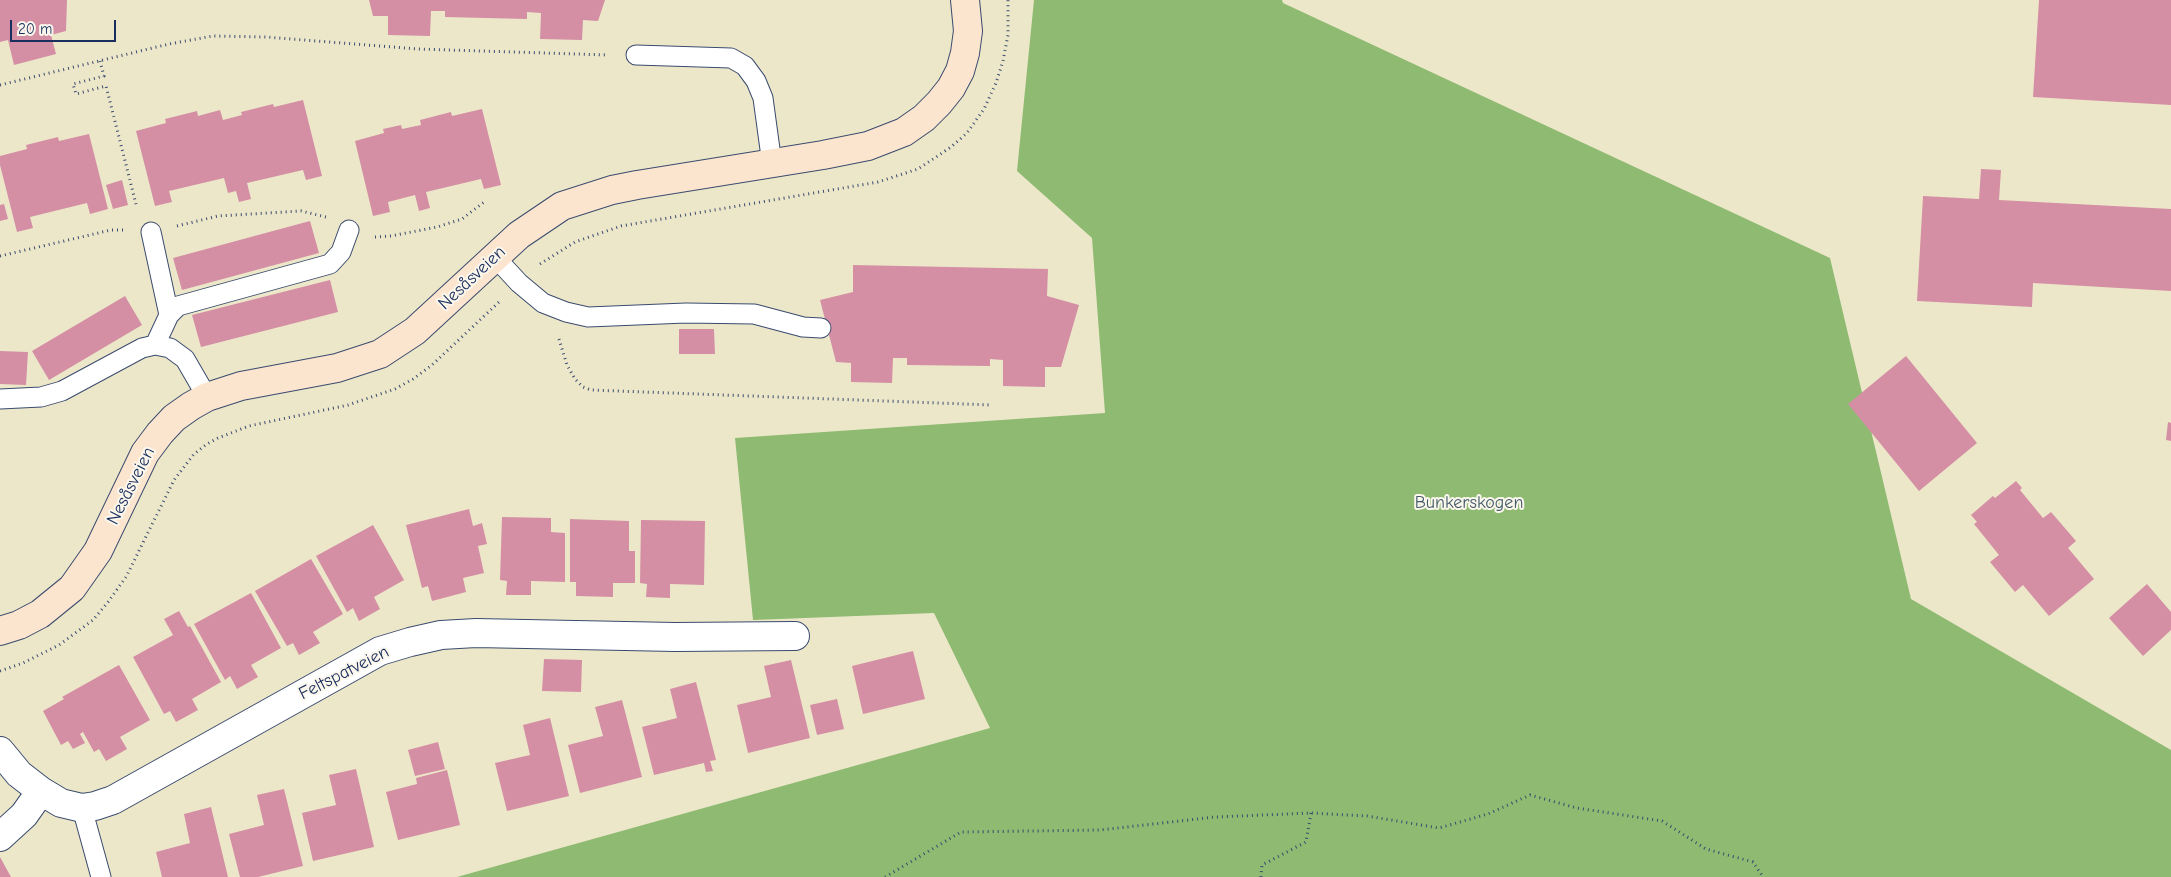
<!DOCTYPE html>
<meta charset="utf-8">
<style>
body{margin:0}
#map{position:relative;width:2171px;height:877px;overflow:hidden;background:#ede7ca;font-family:"Comic Neue",sans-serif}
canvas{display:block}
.scale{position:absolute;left:10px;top:20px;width:106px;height:22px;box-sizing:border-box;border:2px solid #1b2f5e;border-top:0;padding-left:6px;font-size:15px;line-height:18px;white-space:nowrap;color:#1b2f5e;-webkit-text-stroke:4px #fbf7ec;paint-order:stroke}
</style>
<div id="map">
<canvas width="2171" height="877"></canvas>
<div class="scale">20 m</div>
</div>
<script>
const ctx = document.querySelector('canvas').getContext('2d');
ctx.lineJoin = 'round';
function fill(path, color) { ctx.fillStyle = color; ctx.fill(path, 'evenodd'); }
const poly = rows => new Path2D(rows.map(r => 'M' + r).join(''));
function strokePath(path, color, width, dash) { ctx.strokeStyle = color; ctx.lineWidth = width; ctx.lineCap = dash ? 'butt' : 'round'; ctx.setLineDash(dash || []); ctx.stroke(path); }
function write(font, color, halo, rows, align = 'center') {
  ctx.font = font + ' "Comic Neue",sans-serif'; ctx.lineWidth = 4; ctx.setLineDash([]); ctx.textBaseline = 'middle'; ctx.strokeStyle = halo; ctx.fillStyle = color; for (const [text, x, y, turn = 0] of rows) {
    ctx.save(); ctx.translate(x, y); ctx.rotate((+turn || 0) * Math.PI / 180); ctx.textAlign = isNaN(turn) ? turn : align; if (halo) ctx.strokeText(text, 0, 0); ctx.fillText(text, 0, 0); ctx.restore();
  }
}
fill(poly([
 [1034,0,1282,0,1283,3,1830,258,1911,599,2171,750,2171,877,457,877,990,728,934,613,753,620,735,438,1105,413,1092,238,1017,171]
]), '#8eba72');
fill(poly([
 [0,0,67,0,66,31,51,35,56,54,14,65,8,40,0,42],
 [369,0,605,0,598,21,583,20,582,40,540,39,541,13,527,12,527,19,445,17,445,11,431,11,430,36,388,35,388,16,373,16],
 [2039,0,2171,0,2171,105,2033,97],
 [303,100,322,176,306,180,303,170,247,183,251,199,239,202,236,191,228,193,224,178,169,191,172,202,155,206,136,131,166,123,165,119,197,111,198,116,220,110,223,120,242,115,241,112,273,104,274,107],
 [482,109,501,185,484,189,481,179,426,192,430,208,419,211,415,195,388,202,390,212,373,216,355,141,384,133,383,129,401,125,402,129,421,125,420,120,451,112,452,116],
 [89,134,108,209,90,214,87,203,30,217,33,228,17,232,0,165,0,156,27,149,26,145,58,137,59,141],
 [1981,169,2001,170,1999,200,2171,209,2171,291,2033,283,2032,307,1917,301,1923,196,1979,199],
 [122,180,128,205,113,209,106,185],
 [4,204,8,219,0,221,0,205],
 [310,221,319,253,182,290,173,258],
 [853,265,1048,269,1047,296,1079,305,1061,367,1045,367,1045,387,1003,386,1003,360,990,359,990,366,907,365,907,358,893,358,892,383,851,382,851,363,836,362,820,300,853,292],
 [330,280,338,312,201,347,192,315],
 [125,296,142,325,49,380,32,351],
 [679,329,714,329,715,354,679,354],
 [0,351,28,352,26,385,0,384],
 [1906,356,1977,443,1919,491,1848,404],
 [2168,422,2171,423,2171,441,2166,440],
 [2016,481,2022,488,2020,490,2043,518,2051,512,2076,541,2068,548,2094,579,2049,616,2023,585,2015,592,1990,562,1999,555,1974,524,1977,522,1971,515,1993,496,1995,498],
 [469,509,473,526,482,523,487,544,478,546,484,573,463,578,466,592,432,601,428,586,422,588,406,525],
 [502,517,551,518,551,532,565,533,565,582,531,581,531,595,506,595,507,581,500,580],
 [570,519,629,521,629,551,635,551,635,583,613,583,613,597,576,596,576,582,570,582],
 [641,520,705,521,704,585,670,584,670,598,646,597,647,584,640,583],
 [373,525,404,580,374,597,380,609,359,621,353,608,347,612,316,556],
 [311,559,343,614,313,632,320,643,299,655,293,643,287,646,255,591],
 [2147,584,2171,612,2171,630,2143,656,2109,618],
 [251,593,281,648,251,665,258,677,237,689,230,676,225,680,194,624],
 [179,611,188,627,190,626,221,682,192,699,198,710,176,722,170,711,164,714,133,657,173,635,164,619],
 [913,651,925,699,863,714,852,666],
 [544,659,582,660,581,692,542,691],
 [791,660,810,738,748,753,737,705,771,697,764,666],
 [119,665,150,720,120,737,127,749,106,761,99,749,94,752,83,732,80,734,85,743,73,749,68,741,61,745,43,711,64,699,62,697],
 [696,682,716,760,710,761,713,771,706,772,704,763,654,775,642,727,677,718,670,689],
 [837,699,844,729,817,735,810,705],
 [622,700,642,777,580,793,568,745,603,736,595,707],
 [550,718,569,796,507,811,495,763,530,755,523,725],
 [438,742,445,769,415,776,408,750],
 [356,769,374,847,313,861,302,813,336,805,329,775],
 [447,770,460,825,398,840,386,792,417,784,416,778],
 [284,789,303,866,258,877,240,877,229,834,264,825,257,795],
 [211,807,228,877,162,877,156,852,190,843,184,814],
 [0,857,11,877,0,877]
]), '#d48fa4');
const lane = poly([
 [636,55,731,58,745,66,756,81,763,98,772,164],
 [151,232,169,315],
 [495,257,519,283,543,303,566,312,588,317,686,313,754,314,803,327,821,328],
 [155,345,169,315,178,306,330,264,341,252,349,230],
 [0,399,41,397,62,391,142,348,155,345,170,348,185,359,207,397],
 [82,808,101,877]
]);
const street = poly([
 [0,751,19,774,41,791,61,803,82,808,95,806,113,800,380,651,410,642,441,635,476,633,675,637,795,636],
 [0,837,24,815,41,791]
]);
const secondary = poly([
 [0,631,19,625,40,614,72,588,98,551,145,453,160,433,174,418,191,406,207,397,241,386,337,368,380,354,415,331,519,235,562,206,612,190,637,185,823,155,868,146,904,132,924,118,939,103,951,88,960,71,965,53,968,31,965,0]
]);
strokePath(lane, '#3a4b6e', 21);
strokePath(street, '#3a4b6e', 30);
strokePath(secondary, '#3a4b6e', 30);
strokePath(poly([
 [100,61,104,76,73,84,76,94,106,86,137,208],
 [0,85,169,44,213,36,266,37,418,49,608,55],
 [177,226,218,216,301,211,326,217],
 [375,237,391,236,437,227,462,219,484,202],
 [0,256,111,230,124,230],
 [540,264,575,242,621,226,878,182,918,169,951,147,967,133,984,109,996,83,1003,61,1008,35,1008,0],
 [559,339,567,365,575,379,583,387,591,390,991,405],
 [0,671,23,663,59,645,93,620,108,602,126,577,174,480,194,454,207,444,218,438,249,426,348,405,395,389,413,379,432,365,499,302],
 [885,877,961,832,1100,830,1215,817,1311,813,1367,816,1439,828,1488,814,1530,795,1577,808,1662,821,1706,849,1753,862,1763,877],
 [1261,877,1262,865,1306,842,1311,813]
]), '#3a4b6e', 3, [1, 4]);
strokePath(lane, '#fff', 19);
strokePath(street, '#fff', 28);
strokePath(secondary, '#fce5cf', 28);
write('18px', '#1b2f5e', '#fbf7ec', [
 ["Nesåsveien",472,278,-43],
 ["Nesåsveien",131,486,-63],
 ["Feltspatveien",344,673,-27]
]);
write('18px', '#415a68', '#fbf7ec', [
 ["Bunkerskogen",1469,503]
]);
</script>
